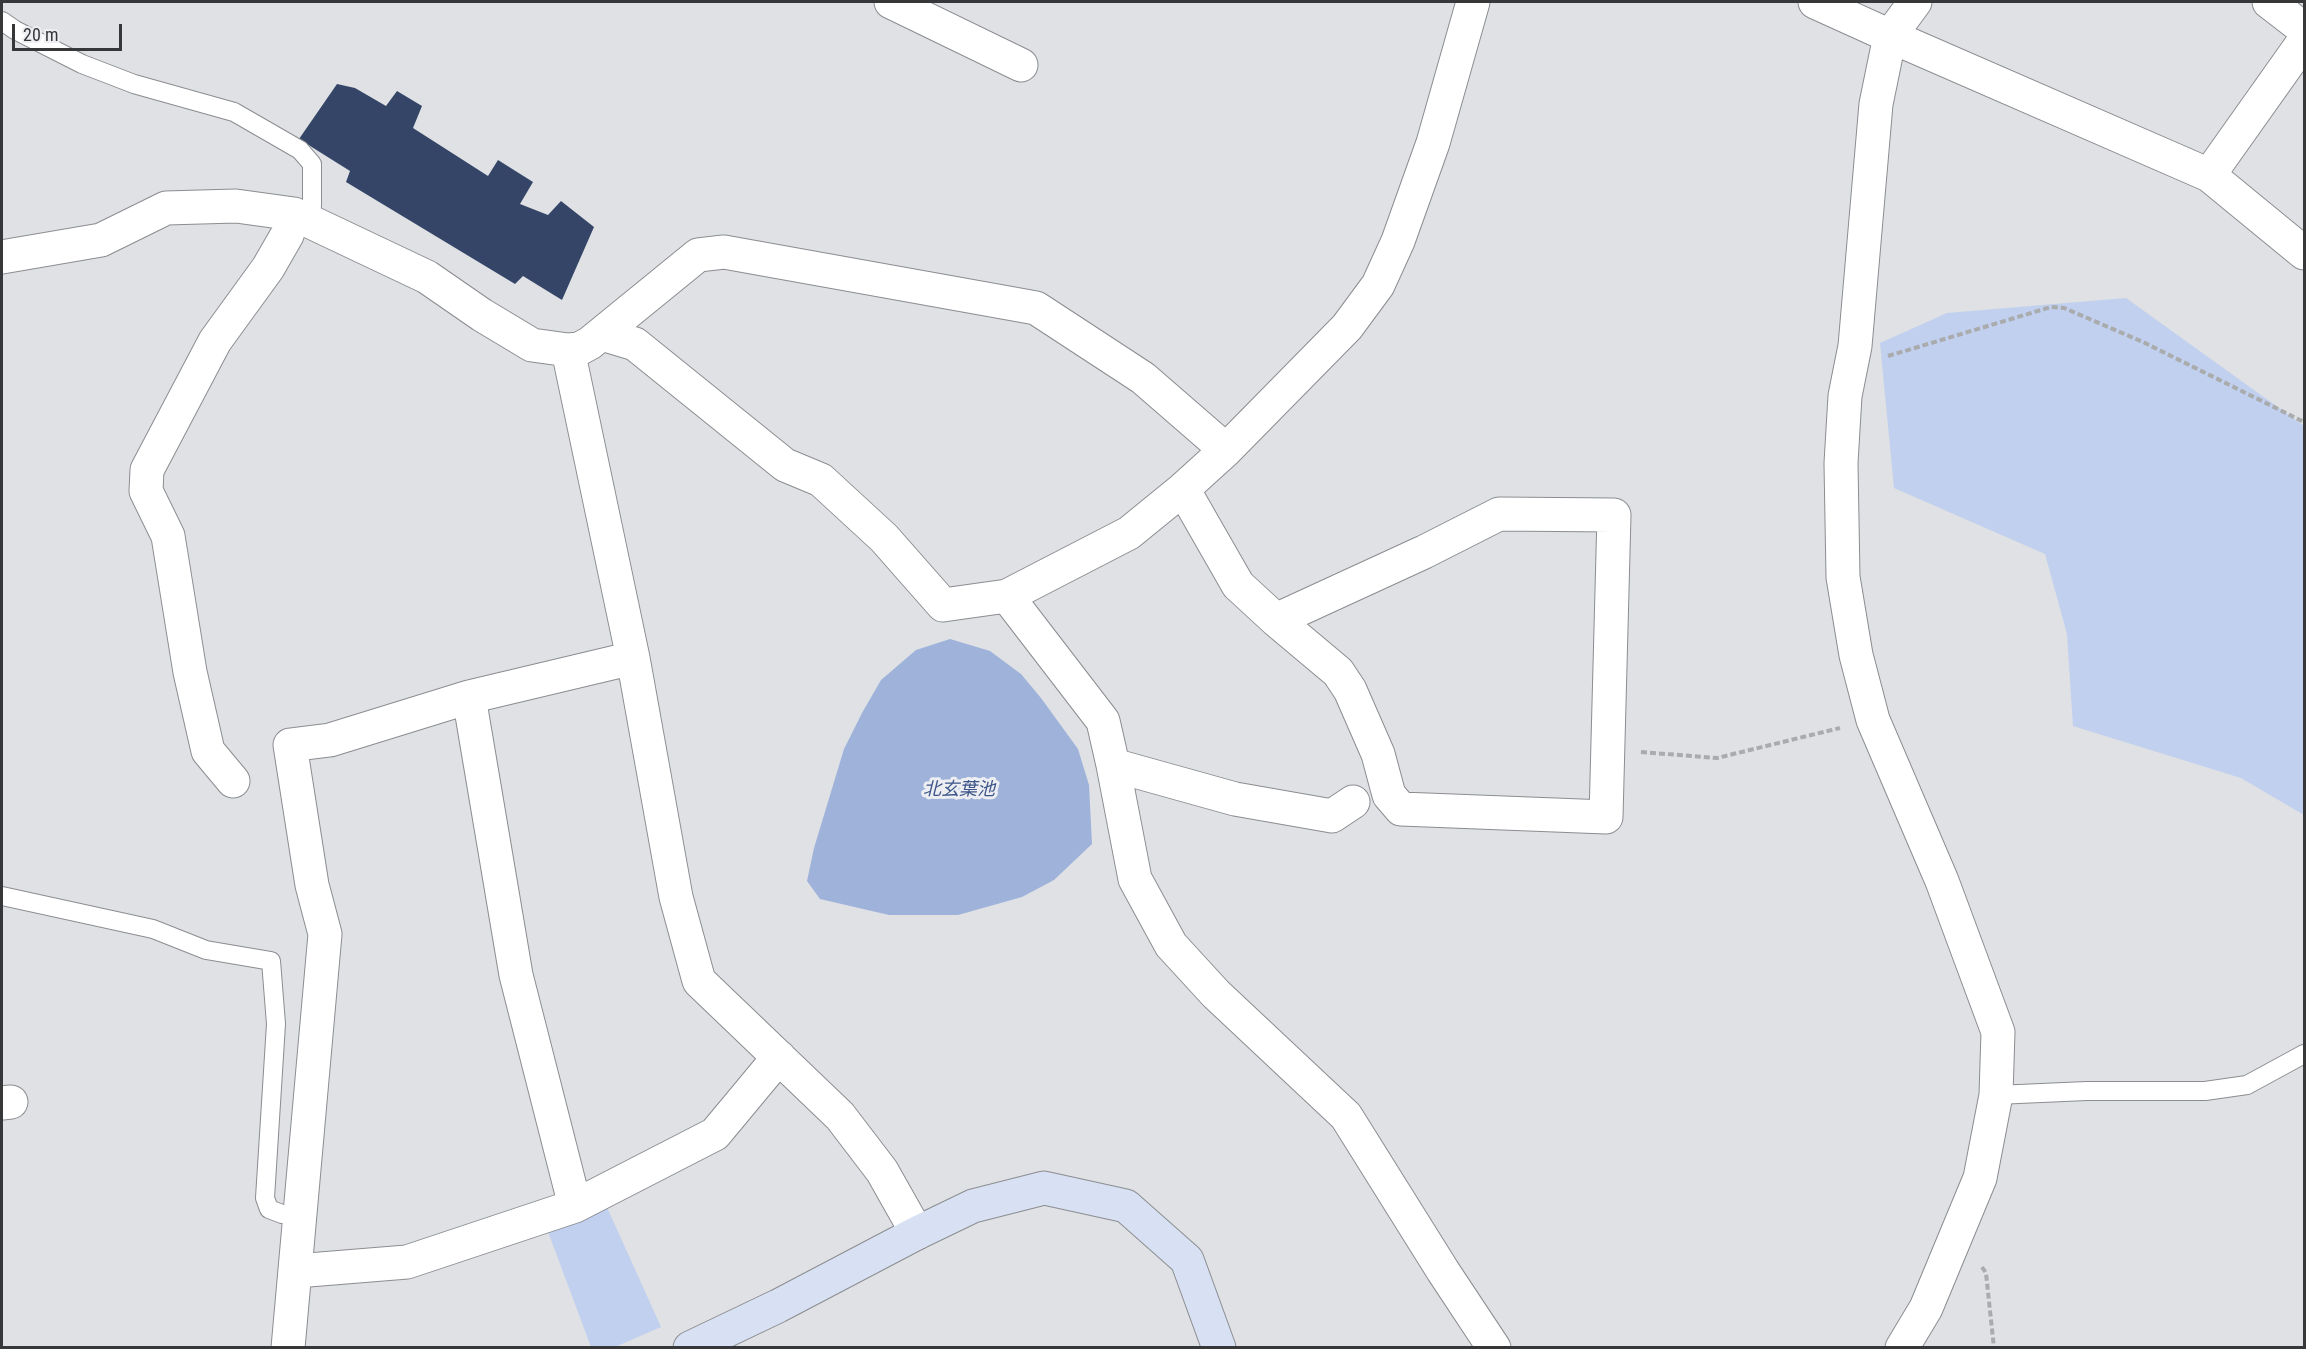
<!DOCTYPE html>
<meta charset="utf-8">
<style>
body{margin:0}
#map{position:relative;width:2306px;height:1349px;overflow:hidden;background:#dfe1e4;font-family:"Roboto Condensed",sans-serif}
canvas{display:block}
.frame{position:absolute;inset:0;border:3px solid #363738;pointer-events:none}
.scale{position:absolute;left:12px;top:24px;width:110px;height:27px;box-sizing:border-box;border:3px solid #363738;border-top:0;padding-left:8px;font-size:18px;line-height:21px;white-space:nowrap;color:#363738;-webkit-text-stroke:4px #eceef2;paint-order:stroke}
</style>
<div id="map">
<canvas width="2306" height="1349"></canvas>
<div class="frame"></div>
<div class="scale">20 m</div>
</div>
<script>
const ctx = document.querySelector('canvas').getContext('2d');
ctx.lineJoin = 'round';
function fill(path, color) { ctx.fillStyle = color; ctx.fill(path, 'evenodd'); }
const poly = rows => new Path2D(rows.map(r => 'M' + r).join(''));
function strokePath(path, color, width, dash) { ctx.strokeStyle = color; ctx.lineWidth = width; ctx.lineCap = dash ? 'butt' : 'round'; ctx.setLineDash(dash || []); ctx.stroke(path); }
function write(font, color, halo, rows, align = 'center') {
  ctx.font = font + ' "Roboto Condensed","Noto Sans JP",sans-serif'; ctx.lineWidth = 6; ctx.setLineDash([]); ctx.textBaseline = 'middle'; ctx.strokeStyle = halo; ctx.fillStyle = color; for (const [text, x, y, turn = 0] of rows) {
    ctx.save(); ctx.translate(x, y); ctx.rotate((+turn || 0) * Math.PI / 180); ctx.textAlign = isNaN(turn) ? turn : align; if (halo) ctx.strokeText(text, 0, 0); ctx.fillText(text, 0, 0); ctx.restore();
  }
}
fill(poly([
 [2126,298,2304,426,2304,815,2241,778,2073,726,2067,634,2045,554,1894,488,1880,343,1947,313],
 [601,1194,661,1327,615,1347,591,1347,544,1221]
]), '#c1d0ee');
fill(poly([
 [950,639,990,651,1021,674,1041,698,1078,749,1089,785,1092,844,1054,880,1022,897,958,915,889,915,820,899,807,881,814,848,844,749,862,713,881,680,916,650]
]), '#9eb2da');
fill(poly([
 [337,84,355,88,386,106,397,91,422,106,413,128,488,176,498,160,533,182,520,204,548,215,561,201,594,227,562,300,523,276,515,284,346,182,350,171,299,139]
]), '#354567');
const lane = poly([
 [2,21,15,30,82,64,134,84,234,112,300,150,312,164,312,206,307,219],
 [2,896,153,929,206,950,271,961,276,1024,265,1198,269,1209,282,1214,301,1216],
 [1996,1095,2087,1091,2205,1091,2247,1085,2304,1054]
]);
const street = poly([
 [891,2,1021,65],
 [1473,2,1433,143,1398,241,1378,285,1347,327,1226,450,1183,489,1129,533,1007,596,1103,721,1113,765,1135,879,1171,945,1216,994,1346,1116,1443,1271,1494,1348],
 [1815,2,1890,36,2209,175,2304,253],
 [2269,2,2304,29],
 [2209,175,2304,41],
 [2,257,101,240,166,208,236,206,294,214,427,277,482,315,532,345,568,350,579,349,590,343,698,255,724,252,1036,308,1143,378,1226,450],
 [602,334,635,344,785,465,821,480,884,538,943,605,1007,596],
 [568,350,633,658,676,897,699,981,840,1116,882,1171,917,1233],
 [1183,489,1238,585,1276,620,1338,672,1350,690,1378,754,1389,795,1401,809,1606,817,1614,515,1499,514,1424,552,1276,620],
 [469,697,516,975,575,1206],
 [1113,765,1235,799,1332,816,1353,802],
 [233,781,208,751,190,672,168,536,146,491,147,470,215,341,268,268,287,235,294,214],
 [2,1103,11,1102],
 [296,1271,407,1262,575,1206,715,1134,779,1057],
 [288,1348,325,934,312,885,290,745,330,740,469,697,633,658],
 [1902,1348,1926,1308,1980,1178,1996,1095,1998,1032,1942,881,1873,720,1856,655,1843,577,1841,463,1845,396,1855,346,1876,104,1890,36,1915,2]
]);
const secondary = poly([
 [690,1348,778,1306,917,1233,973,1206,1044,1188,1126,1206,1187,1260,1219,1348]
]);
strokePath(lane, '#8b8d90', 20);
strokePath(street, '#8b8d90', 35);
strokePath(secondary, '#8b8d90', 35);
strokePath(poly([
 [1888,356,2051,307,2064,308,2143,342,2304,422],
 [1641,752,1717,758,1840,728],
 [1982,1267,1986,1273,1994,1348]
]), '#a9abad', 4, [6, 3]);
strokePath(lane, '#fff', 18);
strokePath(street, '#fff', 33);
strokePath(secondary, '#d8e1f3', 33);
write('italic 18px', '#3d558a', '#eceef2', [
 ["北玄葉池",959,790]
]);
</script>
